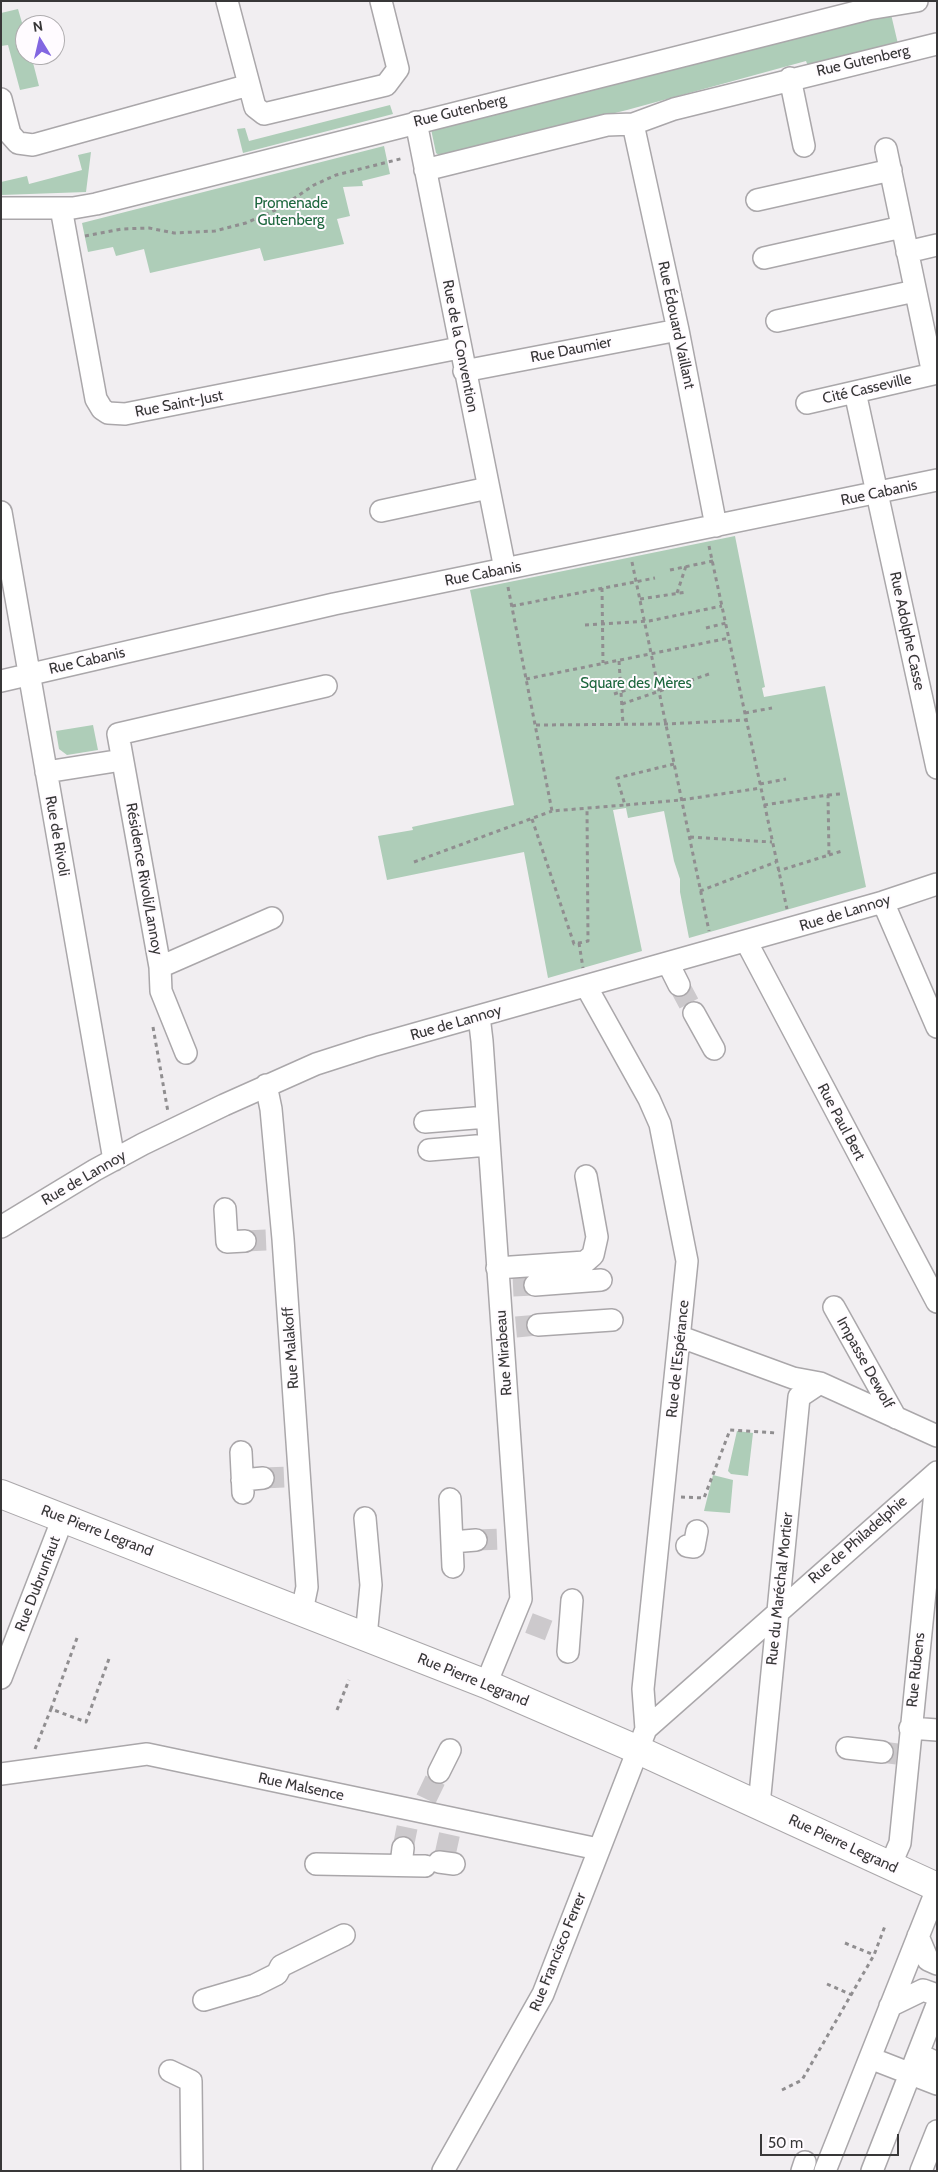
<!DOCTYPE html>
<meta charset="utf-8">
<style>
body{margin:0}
#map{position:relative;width:938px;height:2172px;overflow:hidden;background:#f1eef1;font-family:Cabin,sans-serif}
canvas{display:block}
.frame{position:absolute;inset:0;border:2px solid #383738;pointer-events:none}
.north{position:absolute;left:15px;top:15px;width:50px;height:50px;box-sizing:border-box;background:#fffbff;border:1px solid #afadaf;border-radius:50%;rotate:351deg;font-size:14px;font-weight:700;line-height:20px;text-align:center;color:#383738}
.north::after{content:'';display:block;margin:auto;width:18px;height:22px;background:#8266e1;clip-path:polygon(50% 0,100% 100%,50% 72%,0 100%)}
.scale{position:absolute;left:760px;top:2134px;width:139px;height:22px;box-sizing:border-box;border:2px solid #383738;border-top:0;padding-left:6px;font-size:15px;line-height:18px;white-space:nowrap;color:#383738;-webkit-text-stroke:4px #fffbff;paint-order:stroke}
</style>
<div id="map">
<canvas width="938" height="2172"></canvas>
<div class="frame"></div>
<div class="north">N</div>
<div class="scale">50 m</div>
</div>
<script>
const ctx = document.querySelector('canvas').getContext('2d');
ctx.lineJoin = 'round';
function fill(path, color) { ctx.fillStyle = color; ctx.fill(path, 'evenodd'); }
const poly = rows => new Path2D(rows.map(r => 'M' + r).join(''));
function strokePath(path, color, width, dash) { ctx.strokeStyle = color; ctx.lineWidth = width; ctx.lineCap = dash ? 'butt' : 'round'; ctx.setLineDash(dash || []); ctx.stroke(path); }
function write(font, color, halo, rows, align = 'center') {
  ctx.font = font + ' Cabin,sans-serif'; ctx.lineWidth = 4; ctx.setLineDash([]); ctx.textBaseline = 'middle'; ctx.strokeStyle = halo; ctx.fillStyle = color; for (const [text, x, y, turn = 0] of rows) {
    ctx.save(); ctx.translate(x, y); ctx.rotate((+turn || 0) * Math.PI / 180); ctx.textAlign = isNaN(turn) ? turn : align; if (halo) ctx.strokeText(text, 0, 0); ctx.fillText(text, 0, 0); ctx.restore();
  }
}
fill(poly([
 [18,9,25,33,25,55,31,55,39,86,20,90,8,45,1,46,1,13],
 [890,10,898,44,808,66,806,61,627,110,440,156,436,153,431,129],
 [390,105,393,114,243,153,237,129,245,128,249,141],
 [384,146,390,174,362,181,363,186,343,187,350,216,337,219,344,244,264,261,260,248,150,273,144,249,116,256,113,247,88,252,82,223],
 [91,152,86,192,1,195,1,182,27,176,29,184,82,170,78,155],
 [735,536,765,687,762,688,764,697,825,686,866,887,689,938,680,892,680,879,674,861,664,811,628,818,626,808,613,810,642,951,548,978,524,852,387,880,378,836,413,830,412,827,514,805,470,590],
 [93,725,98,750,67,755,59,749,56,731],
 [737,1431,753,1433,748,1476,731,1474,728,1471],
 [713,1475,733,1480,730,1513,704,1511]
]), '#aecdb8');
strokePath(poly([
 [679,985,694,1013],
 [245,1241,268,1240],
 [513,1286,535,1285],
 [516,1327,538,1325],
 [263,1478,287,1477],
 [476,1540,503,1539],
 [529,1623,550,1631],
 [882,1752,897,1754],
 [426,1799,439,1772],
 [403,1848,408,1823],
 [445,1855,450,1832]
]), '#ccc9cc', 21, [21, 11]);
const minor = poly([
 [227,1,255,107,264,114,386,85,398,69,381,1],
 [790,78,804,146],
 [1,99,10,134,18,143,33,145,249,85],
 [416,122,505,569],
 [633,124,678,330,716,526],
 [425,170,607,125,633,124,674,109,937,44],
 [757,200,891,170],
 [1,208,73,208,96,204,868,9,917,1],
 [61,208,96,399,102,409,108,413,125,414,459,348],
 [907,252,937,245],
 [764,258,902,227],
 [777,321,915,291],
 [464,371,678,330],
 [855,392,937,768],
 [807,403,933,374,886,149],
 [381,511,488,488],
 [1,512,114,1160],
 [1,681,334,604,937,480],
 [46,772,122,760],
 [883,902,937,1027],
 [272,918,160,967,118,734,326,686],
 [746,941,937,1302],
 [668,963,679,985],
 [160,967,161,991,186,1053],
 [694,1013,714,1049],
 [479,1016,482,1041,521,1599,486,1684],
 [266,1085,271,1109,283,1239,306,1572,307,1587,302,1611],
 [425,1122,487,1117],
 [429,1150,488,1145],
 [225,1209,227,1242,245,1241],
 [1,1227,95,1170,143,1144,224,1105,316,1064,372,1046,883,902,937,884],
 [497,1268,585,1262,593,1255,597,1237,586,1176],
 [535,1285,601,1280],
 [834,1307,896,1418],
 [538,1325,612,1320],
 [681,1337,793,1378,820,1383,937,1436],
 [241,1452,243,1493],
 [242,1480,263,1478],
 [450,1499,453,1567],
 [365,1518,371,1585,366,1637],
 [452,1542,476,1540],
 [687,1546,694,1547,697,1531],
 [568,1652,572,1600],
 [1,1678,63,1518],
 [910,1728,937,1730],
 [646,1729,937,1472],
 [847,1748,882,1752],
 [439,1772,450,1750],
 [1,1774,147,1754,598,1849],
 [759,1805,799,1397,820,1383],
 [439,1862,454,1864],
 [316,1864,425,1866],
 [401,1865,403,1848],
 [890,1866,900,1843,937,1472],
 [918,1936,928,1960,937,1964],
 [204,2000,255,1985,277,1974,281,1966,344,1935],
 [890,2006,923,1990,937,1995],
 [918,2054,937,2063],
 [870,2058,937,2084],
 [170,2071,191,2081,192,2171],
 [443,2171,543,1994,646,1729,643,1689,687,1261,660,1124,649,1099,586,986],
 [802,2171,805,2162],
 [825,2171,937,1889],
 [872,2171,937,2005],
 [921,2171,937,2131]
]);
const major = poly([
 [1,1494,486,1684,636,1749,937,1887]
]);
strokePath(minor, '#aaa7aa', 24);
strokePath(major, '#aaa7aa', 30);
strokePath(poly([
 [85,236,122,229,149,228,174,233,215,231,246,223,280,208,314,185,336,175,404,158],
 [709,546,787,909],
 [632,562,709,931],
 [670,570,713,561],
 [508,587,552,811,625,805],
 [602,588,603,663],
 [677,593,686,566],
 [640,599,687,592],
 [512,606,655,578],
 [585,625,649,621,722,606],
 [706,628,726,623],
 [619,661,623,724],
 [526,679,729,638],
 [614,694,639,686],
 [622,704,709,674],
 [745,713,772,708],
 [536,725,666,724,746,720],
 [674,764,617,778,625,805,681,800,761,788],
 [760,784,786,779],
 [828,795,840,794],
 [764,805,828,795,829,855,778,871],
 [532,819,574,944,579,943,588,941,587,808],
 [690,837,772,842],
 [829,855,842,851],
 [414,862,552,811],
 [700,891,776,862],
 [579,943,583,968],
 [153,1027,168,1112],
 [681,1497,704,1498,730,1430,776,1433],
 [77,1638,51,1709,86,1722,110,1656],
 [337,1710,349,1680],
 [35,1749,51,1709],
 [845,1943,874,1955],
 [827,1984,852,1995],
 [782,2090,802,2080,874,1955,885,1926]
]), '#908e90', 3, [4, 4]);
strokePath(minor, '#fff', 21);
strokePath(major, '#fff', 28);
write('15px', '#383738', '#fffbff', [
 ["Rue Gutenberg",863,61,-13],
 ["Rue Gutenberg",460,111,-14],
 ["Rue Édouard Vaillant",676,325,78],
 ["Rue de la Convention",460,346,79],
 ["Rue Daumier",571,350,-11],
 ["Cité Casseville",867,389,-13],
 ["Rue Saint-Just",179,404,-11],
 ["Rue Cabanis",879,493,-12],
 ["Rue Cabanis",483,574,-11],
 ["Rue Adolphe Casse",907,631,78],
 ["Rue Cabanis",87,661,-13],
 ["Rue de Rivoli",57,836,80],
 ["Résidence Rivoli/Lannoy",144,879,80],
 ["Rue de Lannoy",845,913,-17],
 ["Rue de Lannoy",456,1023,-16],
 ["Rue Paul Bert",841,1122,62],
 ["Rue de Lannoy",84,1178,-30],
 ["Rue Malakoff",291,1348,-94],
 ["Rue Mirabeau",504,1353,-94],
 ["Rue de l'Espérance",678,1359,-84],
 ["Impasse Dewolf",865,1363,61],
 ["Rue Pierre Legrand",97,1531,21],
 ["Rue de Philadelphie",858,1540,-41],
 ["Rue Dubrunfaut",38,1584,-69],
 ["Rue du Maréchal Mortier",780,1589,-84],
 ["Rue Rubens",916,1670,-84],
 ["Rue Pierre Legrand",473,1680,22],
 ["Rue Malsence",301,1787,12],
 ["Rue Pierre Legrand",843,1844,25],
 ["Rue Francisco Ferrer",558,1952,-68]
]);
write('15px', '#1e673e', '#fffbff', [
 ["Promenade",291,204],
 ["Gutenberg",291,221],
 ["Square des Mères",636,684]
]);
</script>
